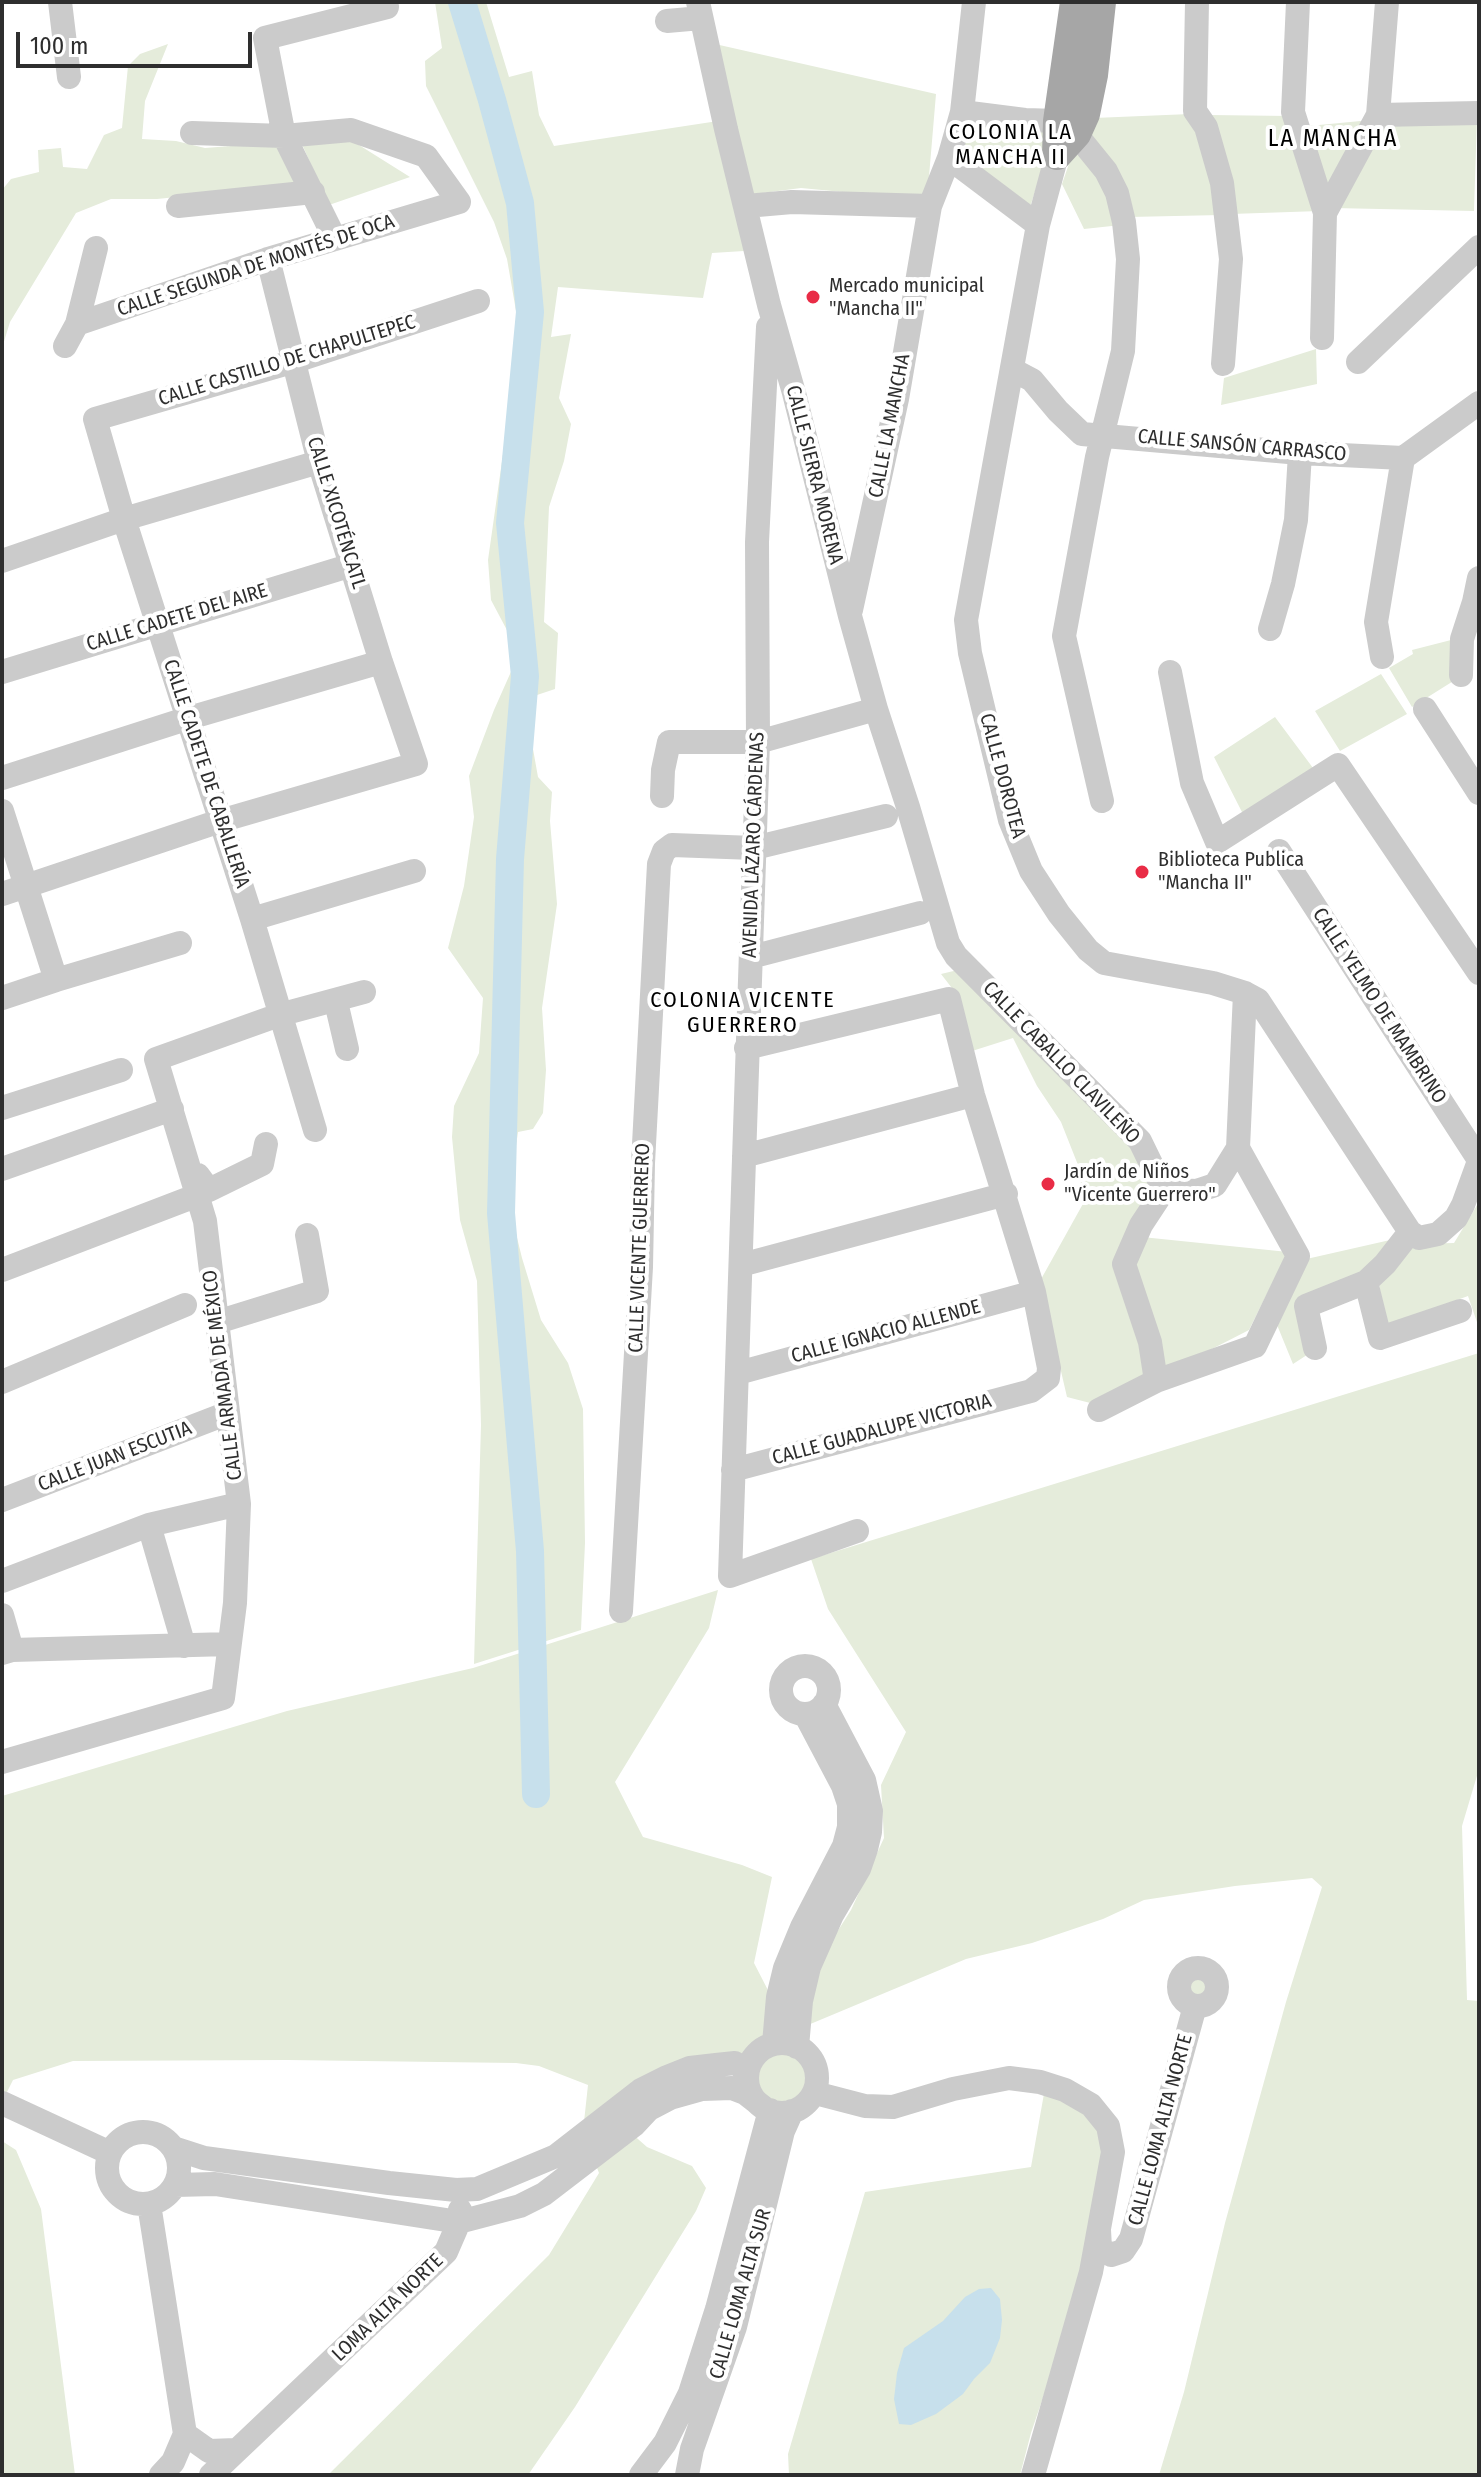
<!DOCTYPE html>
<meta charset="utf-8">
<style>
body{margin:0}
#map{position:relative;width:1481px;height:2477px;overflow:hidden;background:#fff;font-family:"Fira Sans Condensed",sans-serif}
canvas{display:block}
.frame{position:absolute;inset:0;border:4px solid #2e2e2e;pointer-events:none}
.scale{position:absolute;left:16px;top:32px;width:236px;height:36px;box-sizing:border-box;border:4px solid #2e2e2e;border-top:0;padding-left:10px;font-size:24px;line-height:28px;white-space:nowrap;color:#2e2e2e;-webkit-text-stroke:6px #fff;paint-order:stroke}
</style>
<div id="map">
<canvas width="1481" height="2477"></canvas>
<div class="frame"></div>
<div class="scale">100 m</div>
</div>
<script>
const ctx = document.querySelector('canvas').getContext('2d');
ctx.lineJoin = 'round';
function fill(path, color) { ctx.fillStyle = color; ctx.fill(path, 'evenodd'); }
const poly = rows => new Path2D(rows.map(r => 'M' + r).join(''));
function strokePath(path, color, width, dash) { ctx.strokeStyle = color; ctx.lineWidth = width; ctx.lineCap = dash ? 'butt' : 'round'; ctx.setLineDash(dash || []); ctx.stroke(path); }
function write(font, color, halo, rows, align = 'center') {
  ctx.font = font + ' "Fira Sans Condensed",sans-serif'; ctx.lineWidth = 8; ctx.setLineDash([]); ctx.textBaseline = 'middle'; ctx.strokeStyle = halo; ctx.fillStyle = color; for (const [text, x, y, turn = 0] of rows) {
    ctx.save(); ctx.translate(x, y); ctx.rotate((+turn || 0) * Math.PI / 180); ctx.textAlign = isNaN(turn) ? turn : align; if (halo) ctx.strokeText(text, 0, 0); ctx.fillText(text, 0, 0); ctx.restore();
  }
}
fill(poly([
 [435,2,486,2,509,77,532,71,539,115,554,146,718,121,744,251,712,253,703,298,558,287,551,337,571,334,559,398,571,424,564,461,549,507,544,622,558,633,555,689,534,696,528,721,538,777,552,792,550,821,557,904,542,1008,546,1070,543,1113,533,1129,518,1132,508,1201,522,1258,541,1320,568,1363,583,1409,585,1543,581,1630,474,1664,481,1425,477,1281,460,1220,452,1137,454,1106,479,1053,483,998,448,948,464,886,474,817,469,776,494,710,514,665,509,634,491,600,488,560,520,334,507,259,494,222,426,86,425,61,442,48],
 [168,44,145,101,142,139,176,141,205,148,282,142,303,184,157,199,111,199,76,213,10,322,2,348,2,190,11,179,39,172,38,150,61,148,63,167,87,169,104,135,122,128,128,66,140,54],
 [715,44,936,94,927,200,801,188,747,195],
 [1190,114,1221,215,1129,217,1083,131,1094,118],
 [1210,115,1289,116,1320,211,1231,214],
 [1477,117,1474,211,1333,208,1382,120],
 [1371,120,1326,202,1298,127],
 [966,124,1047,130,1049,148,1029,210,954,157],
 [351,140,410,177,329,205,301,142],
 [1073,152,1090,163,1121,225,1084,229,1062,184],
 [1316,349,1317,384,1221,405,1224,378],
 [1455,639,1455,680,1412,707,1389,668,1413,654,1412,650],
 [1381,674,1407,714,1340,751,1315,711],
 [1275,717,1316,772,1244,816,1214,757],
 [962,969,1140,1148,1159,1189,1119,1262,1150,1378,1098,1405,1067,1397,1040,1281,1084,1202,1078,1165,1061,1122,1037,1086,1013,1038,969,1052,955,992,941,974],
 [1479,1202,1479,1328,1468,1296,1386,1326,1379,1284,1413,1244,1454,1243],
 [1142,1237,1288,1252,1249,1330,1210,1350,1166,1368,1129,1265],
 [1399,1238,1378,1263,1302,1305,1310,1353,1293,1364,1275,1320,1302,1260],
 [1479,1353,1479,1769,1462,1826,1467,2000,1479,2001,1479,2475,1159,2475,1184,2392,1225,2223,1286,2002,1322,1887,1312,1878,1235,1886,1144,1900,1103,1919,1032,1943,966,1959,808,2025,818,1962,851,1910,884,1838,881,1785,906,1732,828,1609,811,1559],
 [718,1590,709,1628,615,1782,643,1837,742,1865,772,1877,754,1963,772,1998,766,2040,740,2058,605,2110,647,2147,692,2166,706,2188,696,2211,575,2407,528,2475,328,2475,549,2255,599,2173,583,2131,588,2085,539,2066,516,2063,287,2060,73,2061,13,2080,2,2102,2,1796,287,1711,473,1668],
 '1182 1987a16 16 0 1 1 32 0a16 16 0 1 1-32 0Z',
 [782,2049,794,2052,802,2058,811,2073,812,2082,805,2098,798,2103,781,2107,754,2089,752,2080,757,2062,765,2054],
 [1045,2088,1072,2102,1097,2125,1107,2150,1078,2294,1031,2433,1020,2475,789,2475,788,2454,865,2192,1031,2167],
 [2,2141,16,2150,41,2209,75,2475,2,2475]
]), '#e5ecdb');
fill(poly([
 [991,2288,1000,2299,1002,2320,1000,2338,990,2363,974,2379,963,2394,936,2414,911,2425,899,2424,894,2399,897,2373,904,2348,943,2321,965,2297,979,2289]
]), '#c7e0ec');
strokePath(poly([
 [462,2,492,100,520,203,530,312,510,523,525,676,510,859,501,1213,530,1551,536,1794]
]), '#c7e0ec', 28);
strokePath(poly([
 [60,2,69,77],
 [698,2,726,129,769,305,794,393,850,616,876,709,908,807,948,943,956,956,1140,1141,1159,1180,1162,1184,1173,1190,1197,1191,1215,1185,1238,1148,1245,993],
 [1197,2,1195,111,1206,127,1222,183,1231,259,1223,364],
 [1298,2,1293,112,1325,213],
 [667,21,701,18],
 [962,112,1025,120,1058,121,1076,134,1106,171,1117,193,1124,222,1128,259,1123,351,1097,457,1064,636,1102,801],
 [1378,115,1479,113],
 [1057,155,1038,225,966,620,970,653,1010,820,1031,871,1059,914,1088,950,1104,963,1213,983,1245,993,1258,1000,1410,1232,1419,1238,1438,1234,1456,1218,1463,1205,1479,1161],
 [949,158,1038,225],
 [178,206,313,192],
 [746,206,792,202,930,206],
 [335,239,284,136,265,38,387,7],
 [77,324,268,259,459,202,426,156,351,130,284,136,192,133],
 [768,327,757,542,758,742,730,1576,857,1531],
 [1322,338,1325,213,1378,115,1387,2],
 [65,346,77,324,96,248],
 [1358,362,1479,247],
 [1013,370,1032,380,1058,411,1082,434,1300,453,1403,458,1479,403],
 [2,561,124,519,319,462],
 [1479,578,1474,602,1479,611],
 [851,610,897,399,930,206,949,158,962,112,974,2],
 [1270,629,1283,584,1296,520,1300,453],
 [1382,657,1376,622,1403,458],
 [2,672,352,565],
 [1170,672,1192,783,1217,842,1338,765,1479,973],
 [1461,675,1462,639,1474,602],
 [1425,709,1479,793],
 [2,778,189,718,381,662],
 [662,796,663,770,669,742,758,742,876,709],
 [2,811,56,980],
 [1279,851,1479,1160],
 [2,894,220,821,416,764,381,662,319,462,268,259],
 [252,919,414,871],
 [751,957,920,913],
 [2,998,56,980,180,943],
 [336,1002,347,1049],
 [2,1108,121,1070],
 [315,1130,252,919,124,519,95,419,292,362,478,301],
 [744,1156,973,1095],
 [2,1169,172,1109],
 [192,1177,198,1175,209,1190,262,1164,266,1144],
 [741,1265,1006,1194],
 [2,1270,198,1195],
 [1366,1282,1380,1338,1460,1311],
 [217,1322,317,1291,307,1235],
 [1315,1348,1306,1306,1366,1282,1385,1264,1410,1232],
 [738,1373,1034,1292],
 [1156,1381,1150,1342,1124,1264,1141,1225,1166,1187],
 [2,1382,185,1305],
 [1099,1410,1156,1381,1255,1346,1298,1256,1238,1148],
 [733,1470,1031,1391,1048,1378,1049,1368,1034,1292,973,1095,949,999,746,1048],
 [2,1500,228,1413],
 [149,1525,184,1646],
 [2,1581,149,1525,239,1504],
 [621,1611,641,1267,643,1163,659,864,664,851,672,845,754,848,886,816],
 [2,1615,12,1650],
 [2,1653,12,1650,229,1644],
 '781 1690a24 24 0 1 1 48 0a24 24 0 1 1-48 0Z',
 [2,1762,223,1698,235,1603,239,1504,205,1221,156,1059,279,1015,364,992],
 '1179 1987a19 19 0 1 1 38 0a19 19 0 1 1-38 0Z',
 '747 2078a35 35 0 1 1 70 0a35 35 0 1 1-70 0Z',
 [774,2044,778,1997,785,1968,802,1927,844,1846,849,1827,849,1804,843,1786,805,1714],
 [797,2047,801,2001,809,1967,832,1915,859,1869,866,1849,870,1832,871,1811,864,1780,824,1704],
 [815,2093,865,2106,893,2107,953,2089,1009,2078,1040,2082,1065,2090,1091,2105,1108,2126,1113,2152,1091,2272,1033,2475],
 [2,2103,110,2153],
 '107 2168a36 36 0 1 1 72 0a36 36 0 1 1-72 0Z',
 [173,2148,204,2158,389,2183,456,2190,477,2189,556,2156,641,2090,665,2078,690,2068,716,2065,735,2063,746,2070],
 [175,2185,215,2184,459,2222,520,2206,544,2194,634,2125,649,2109,670,2098,702,2089,732,2088,745,2093,763,2107],
 [149,2204,185,2434],
 [1099,2230,1100,2248,1111,2255,1123,2251,1131,2239,1195,2006],
 [185,2434,209,2451,236,2450],
 [161,2475,173,2462,185,2434],
 [211,2475,446,2252,459,2222,460,2210],
 [641,2475,665,2443,690,2393,717,2309,770,2110],
 [687,2475,692,2449,735,2327,783,2131,792,2111]
]), '#cbcbcb', 24);
strokePath(poly([
 [1057,155,1076,134,1085,114,1093,75,1101,2],
 [1057,155,1058,121,1075,2]
]), '#a6a6a6', 30);
for (const [x, y, r, color] of [
 [813,297,8,"#e92c46"],
 [1142,872,8,"#e92c46"],
 [1048,1184,8,"#e92c46"]
]) { const dot = new Path2D(); dot.arc(x, y, r, 0, 2 * Math.PI); ctx.fillStyle = color; ctx.fill(dot); strokePath(dot, '#fff', 3); }
write('20px', '#2e2e2e', '#fff', [
 ["CALLE SEGUNDA DE MONTÉS DE OCA",256,266,-18],
 ["CALLE CASTILLO DE CHAPULTEPEC",287,361,-17],
 ["CALLE LA MANCHA",890,426,-79],
 ["CALLE SANSÓN CARRASCO",1242,446,5],
 ["CALLE SIERRA MORENA",814,475,76],
 ["CALLE XICOTÉNCATL",336,513,73],
 ["CALLE CADETE DEL AIRE",177,618,-17],
 ["CALLE CADETE DE CABALLERÍA",206,774,72],
 ["CALLE DOROTEA",1002,776,75],
 ["AVENIDA LÁZARO CÁRDENAS",754,845,-88],
 ["CALLE YELMO DE MAMBRINO",1379,1006,57],
 ["CALLE CABALLO CLAVILEÑO",1061,1063,46],
 ["CALLE VICENTE GUERRERO",640,1248,-88],
 ["CALLE IGNACIO ALLENDE",886,1332,-15],
 ["CALLE ARMADA DE MÉXICO",223,1375,-97],
 ["CALLE GUADALUPE VICTORIA",882,1430,-15],
 ["CALLE JUAN ESCUTIA",115,1457,-21],
 ["CALLE LOMA ALTA NORTE",1161,2130,-75],
 ["CALLE LOMA ALTA SUR",741,2294,-74],
 ["LOMA ALTA NORTE",388,2308,-44]
]);
write('20px', '#2e2e2e', '#fff', [
 ["Mercado municipal",829,286],
 ["\"Mancha II\"",829,309],
 ["Biblioteca Publica",1158,860],
 ["\"Mancha II\"",1158,883],
 ["Jardín de Niños",1064,1172],
 ["\"Vicente Guerrero\"",1064,1195]
], 'left');
ctx.letterSpacing = '2px';
write('22px', '#000', '#fff', [
 ["COLONIA LA",1011,133],
 ["MANCHA II",1011,158],
 ["COLONIA VICENTE",743,1001],
 ["GUERRERO",743,1026]
]);
ctx.letterSpacing = '0px';
ctx.letterSpacing = '2px';
write('24px', '#000', '#fff', [
 ["LA MANCHA",1333,139]
]);
ctx.letterSpacing = '0px';
</script>
